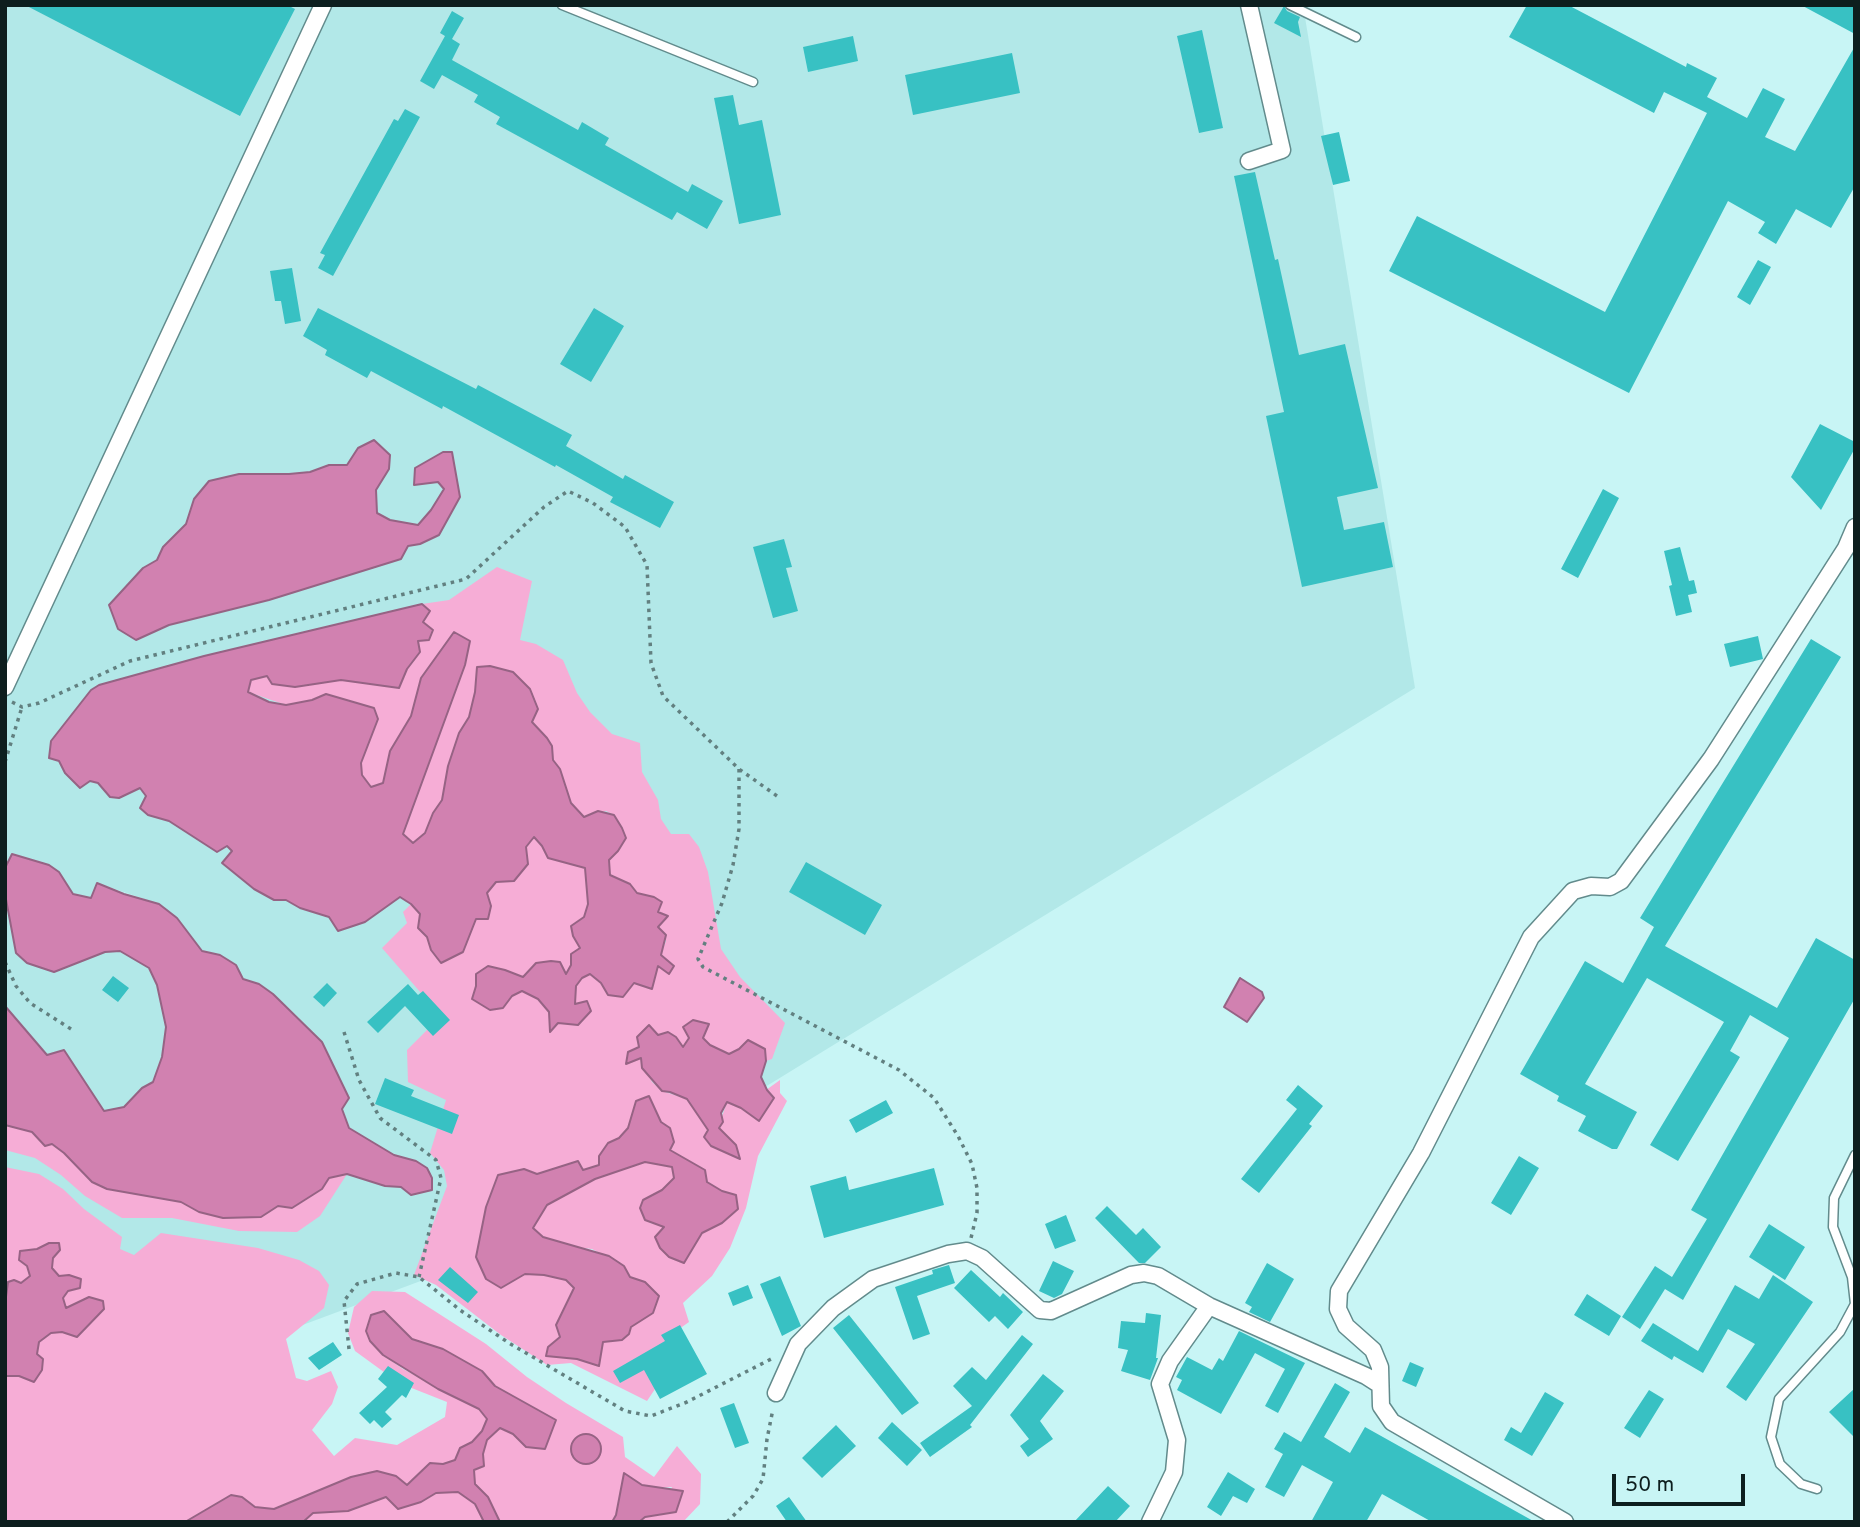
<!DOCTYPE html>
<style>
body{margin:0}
#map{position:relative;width:1860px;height:1527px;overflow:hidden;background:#c8f5f5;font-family:Overpass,sans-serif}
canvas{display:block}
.frame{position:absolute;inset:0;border:7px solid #0d1e1e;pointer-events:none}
.scale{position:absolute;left:1612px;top:1474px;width:133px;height:32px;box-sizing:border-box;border:4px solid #0d1e1e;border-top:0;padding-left:9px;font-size:21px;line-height:24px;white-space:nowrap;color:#0d1e1e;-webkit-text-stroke:5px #c8f5f5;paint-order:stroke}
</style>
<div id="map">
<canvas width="1860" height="1527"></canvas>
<div class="frame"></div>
<div class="scale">50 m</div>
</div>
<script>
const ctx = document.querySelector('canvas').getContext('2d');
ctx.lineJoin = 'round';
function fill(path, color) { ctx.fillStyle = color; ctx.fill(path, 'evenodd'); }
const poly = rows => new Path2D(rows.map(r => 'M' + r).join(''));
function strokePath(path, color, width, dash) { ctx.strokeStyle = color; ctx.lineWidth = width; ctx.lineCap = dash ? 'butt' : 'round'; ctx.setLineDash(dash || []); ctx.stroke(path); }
fill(poly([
 [5,5,1303,5,1415,688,493,1254,5,1436,5,1376,89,1322,5,1304,5,1125,347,1174,385,1186,401,1187,416,1161,394,1155,349,1128,322,1042,290,1009,259,984,243,979,220,955,202,951,177,918,159,904,97,883,91,899,73,893,59,872,12,855,5,868],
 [5,894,16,952,54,972,105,952,120,951,149,968,157,985,166,1027,162,1057,153,1082,142,1088,124,1107,104,1111,64,1050,47,1056,5,1006]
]), '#b2e8e8');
fill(poly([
 [497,567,532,581,520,640,536,644,563,660,577,693,590,712,612,734,640,743,642,772,658,800,661,819,671,834,689,834,699,847,708,872,721,949,740,977,785,1023,772,1059,766,1061,765,1049,739,1049,729,1054,710,1045,703,1038,689,1038,683,1048,658,1036,649,1026,640,1047,627,1063,641,1058,652,1082,662,1091,687,1099,709,1131,736,1145,718,1128,727,1102,741,1108,780,1080,780,1093,787,1101,758,1156,746,1208,730,1248,712,1276,683,1303,689,1322,672,1334,675,1359,647,1401,571,1363,547,1365,501,1335,436,1285,414,1275,447,1186,444,1170,430,1153,446,1100,408,1082,407,1050,441,1016,382,948,407,923,403,912,411,904,420,914,418,928,427,937,431,950,463,952,476,919,491,906,487,893,534,837,542,846,548,858,585,868,588,904,584,917,573,936,581,948,566,975,560,962,551,961,536,963,523,977,505,970,476,974,476,986,512,996,522,991,538,999,550,1012,550,1031,575,1004,576,986,582,978,590,974,601,983,634,983,660,955,666,941,658,927,658,913,662,902,637,893,630,884,610,875,609,860,618,851,625,838,622,828,614,815,606,811,584,817,571,803,560,769,553,760,552,746,547,738,478,667,475,692,469,717,459,733,448,766,442,800,433,813,425,833,413,844,403,835,465,665,470,641,455,632,421,678,411,716,390,751,383,783,370,788,362,775,361,763,378,719,374,708,327,694,312,700,286,705,248,692,251,680,267,676,272,684,295,687,341,680,399,688,407,669,420,652,418,641,423,622,430,612,422,604,449,600],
 [649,1097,670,1150,705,1170,706,1182,722,1191,722,1223,702,1233,691,1248,665,1226,650,1223,643,1200,663,1190,674,1178,672,1167,645,1162,595,1179,547,1205,532,1228,543,1237,574,1247,592,1249,624,1266,629,1277,645,1282,653,1313,631,1327,622,1340,603,1341,599,1366,577,1359,546,1356,560,1337,556,1325,574,1288,566,1280,544,1275,525,1274,515,1279,476,1257,486,1207,524,1169,537,1174,583,1170,599,1165,608,1143,619,1138,628,1128,636,1101],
 [5,1125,32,1132,45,1146,51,1144,64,1153,92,1182,107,1189,181,1202,199,1212,261,1217,278,1206,322,1189,329,1178,347,1174,320,1216,297,1232,239,1231,172,1218,122,1218,85,1196,61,1175,35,1158,5,1150],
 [5,1167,39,1174,63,1189,84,1209,122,1237,120,1249,134,1255,161,1233,258,1248,299,1260,319,1271,329,1285,324,1308,286,1339,296,1378,307,1381,331,1371,338,1387,332,1404,312,1430,334,1456,355,1438,397,1445,445,1417,447,1402,399,1383,355,1351,348,1333,354,1307,372,1291,405,1292,486,1344,527,1377,566,1403,623,1437,625,1457,654,1477,677,1446,701,1474,700,1504,683,1522,639,1522,644,1517,661,1515,672,1487,656,1488,642,1485,624,1473,616,1515,612,1522,500,1522,488,1497,475,1484,474,1469,484,1466,483,1454,487,1440,500,1427,513,1434,526,1447,514,1397,495,1386,482,1371,443,1349,412,1339,398,1324,370,1341,383,1355,403,1369,479,1409,487,1419,482,1431,472,1442,460,1448,455,1460,443,1464,430,1463,407,1485,396,1476,351,1477,274,1509,255,1507,242,1497,231,1495,185,1522,5,1522,5,1376,19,1376,37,1354,39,1342,51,1333,62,1332,89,1322,104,1308,89,1297,66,1308,63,1298,67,1291,69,1275,59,1276,52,1268,53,1258,49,1243,37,1249,27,1249,30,1276,8,1294,5,1304],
 [458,1492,475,1504,484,1522,303,1522,312,1513,348,1511,386,1497,421,1501,437,1493]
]), '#f6add6');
const water = poly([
 [374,440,390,455,389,469,376,490,377,513,390,520,418,525,431,510,444,489,438,482,414,485,415,468,443,452,452,452,460,497,439,535,420,544,408,546,401,559,269,600,169,625,136,640,118,629,109,605,143,568,157,560,163,547,186,524,194,499,209,481,239,474,289,474,310,472,329,465,347,465,358,448,374,440],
 [422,604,430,611,423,622,433,630,429,640,418,641,420,652,407,669,399,688,341,680,295,687,272,684,267,676,251,680,248,692,269,702,286,705,312,700,326,694,374,708,378,719,361,763,362,775,371,787,383,783,390,751,411,716,421,678,454,632,470,641,465,665,403,834,413,843,425,833,433,813,442,800,448,766,459,733,469,717,475,692,477,667,490,666,513,672,530,689,538,709,532,722,547,738,552,746,553,760,560,769,571,803,584,817,598,811,614,815,622,828,626,838,618,851,609,860,610,875,630,884,637,893,654,897,662,902,658,912,668,916,658,927,666,935,661,955,674,966,669,974,658,966,652,989,634,983,623,997,608,995,601,983,590,974,582,978,576,986,575,1004,587,1001,591,1011,578,1025,558,1023,550,1032,549,1012,538,999,522,991,512,996,503,1008,490,1010,472,999,476,986,476,974,488,966,505,970,523,977,536,963,551,961,560,962,566,974,571,965,571,954,580,948,573,936,571,926,584,917,588,904,585,868,548,858,542,846,534,837,526,847,528,864,514,881,496,882,487,893,491,906,488,919,476,919,463,952,441,963,431,950,427,937,418,928,420,914,411,904,400,897,365,922,338,931,329,917,300,908,286,900,274,900,254,889,222,863,232,851,227,846,217,852,169,821,148,815,140,808,146,796,140,788,119,798,110,797,98,783,90,781,80,788,65,773,59,761,49,758,51,741,91,690,99,685,204,656,422,604],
 [12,854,49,865,59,872,73,894,91,898,97,883,124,894,159,904,177,918,202,951,220,955,236,965,243,979,259,984,273,994,322,1042,349,1098,342,1109,349,1128,394,1155,416,1161,427,1168,432,1178,432,1190,411,1195,401,1187,385,1186,347,1174,329,1178,322,1189,292,1208,278,1206,261,1217,223,1218,199,1212,181,1202,107,1189,92,1182,64,1153,52,1144,45,1146,32,1132,5,1125,5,1006,47,1055,64,1050,104,1111,124,1107,142,1088,153,1082,162,1057,166,1027,157,985,149,968,120,951,105,952,54,972,27,963,16,953,5,894,5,868,12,854],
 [1240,978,1262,992,1264,998,1247,1022,1224,1007,1240,978],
 [693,1020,709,1024,703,1038,710,1045,729,1054,739,1049,748,1040,765,1049,766,1061,761,1077,767,1090,774,1098,759,1121,741,1108,727,1102,721,1113,723,1122,719,1128,736,1145,740,1159,711,1146,704,1137,708,1130,687,1099,670,1092,662,1091,642,1068,641,1058,626,1064,628,1052,639,1047,637,1037,649,1025,658,1035,668,1032,676,1037,683,1047,689,1038,683,1027,693,1020],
 [649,1096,661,1122,670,1128,674,1142,670,1150,705,1170,707,1182,722,1191,736,1195,738,1209,722,1223,702,1233,684,1263,669,1257,660,1248,655,1237,664,1227,645,1220,640,1208,643,1200,662,1190,674,1178,672,1167,645,1162,595,1179,547,1205,533,1228,543,1237,609,1256,624,1266,630,1277,645,1282,659,1296,653,1313,631,1327,629,1334,622,1340,603,1342,599,1366,577,1359,546,1356,548,1347,560,1337,556,1325,574,1288,566,1280,544,1275,525,1274,501,1288,486,1279,476,1257,486,1207,498,1175,524,1169,537,1174,578,1161,583,1170,599,1165,599,1156,608,1143,619,1138,628,1128,636,1101,649,1096],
 [49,1243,59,1243,60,1250,53,1258,52,1268,59,1276,69,1275,81,1279,80,1288,68,1291,63,1298,66,1308,89,1297,103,1301,104,1309,77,1337,62,1332,51,1333,39,1342,37,1354,43,1359,42,1370,34,1382,19,1376,5,1376,5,1304,8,1282,14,1280,21,1283,30,1276,27,1266,19,1260,20,1251,37,1249,49,1243],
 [384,1311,412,1339,443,1349,482,1371,495,1386,556,1420,545,1449,526,1447,513,1434,500,1428,487,1440,483,1454,484,1466,474,1470,475,1484,488,1497,500,1522,484,1522,475,1504,458,1492,436,1493,421,1502,398,1509,386,1497,348,1511,313,1513,303,1522,185,1522,231,1495,242,1497,255,1507,274,1509,351,1477,377,1471,396,1476,407,1485,430,1463,443,1464,455,1460,460,1448,472,1442,482,1431,487,1419,479,1409,438,1389,383,1355,370,1341,366,1331,371,1315,384,1311],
 '571 1449a15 15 0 1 1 30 0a15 15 0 1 1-30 0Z',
 [624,1473,642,1485,683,1491,676,1512,645,1517,639,1522,612,1522,616,1515,624,1473]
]);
fill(water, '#d181b0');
strokePath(water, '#966384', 2);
fill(poly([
 [25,5,287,5,295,9,240,116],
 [1527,5,1568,5,1686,67,1687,63,1717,78,1707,97,1747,118,1763,88,1785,99,1765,137,1795,151,1855,46,1855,186,1831,228,1796,209,1776,244,1758,233,1765,222,1728,201,1629,393,1389,271,1417,216,1605,312,1707,113,1664,92,1654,113,1509,37],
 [1801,5,1855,5,1855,34],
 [1284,6,1287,11,1300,17,1298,22,1301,37,1274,23],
 [452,11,464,18,452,39,460,44,452,60,578,130,582,122,609,138,605,145,688,192,692,184,723,201,707,229,677,212,672,220,496,124,500,117,474,102,478,95,442,75,434,89,420,81,445,36,440,33],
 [1202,30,1223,128,1199,133,1177,36],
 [853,36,858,61,808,72,803,47],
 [1012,53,1020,93,913,115,905,75],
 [733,95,739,125,762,120,781,215,739,224,714,98],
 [405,109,420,117,333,276,318,268,325,255,320,253,394,119,398,121],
 [1339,132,1350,181,1333,185,1321,136],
 [1255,172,1275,260,1278,259,1299,355,1345,344,1378,488,1337,497,1344,530,1384,522,1393,567,1302,587,1266,416,1284,412,1234,176],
 [1758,260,1771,267,1750,305,1737,297],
 [292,268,301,321,285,324,281,301,275,301,270,271],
 [318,308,476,389,478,385,572,435,566,446,623,479,625,475,674,502,660,528,610,502,613,497,556,465,555,467,443,406,442,409,371,371,367,378,325,355,327,350,303,336],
 [594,308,624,326,591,382,560,364],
 [1820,424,1855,442,1855,448,1821,510,1791,477],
 [1603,489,1619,498,1578,578,1561,569],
 [784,539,792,567,786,568,798,611,773,618,753,547],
 [1680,547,1689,581,1694,580,1697,593,1688,595,1692,612,1676,616,1669,586,1672,585,1664,551],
 [1758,636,1763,659,1730,667,1724,644],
 [1811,639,1841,657,1665,946,1777,1008,1816,938,1855,960,1855,998,1683,1300,1665,1289,1640,1329,1622,1317,1655,1266,1672,1277,1707,1219,1691,1210,1789,1038,1750,1015,1730,1051,1740,1057,1678,1161,1650,1145,1724,1022,1647,978,1585,1084,1637,1112,1617,1149,1612,1149,1578,1131,1586,1116,1557,1101,1559,1096,1520,1074,1585,961,1623,983,1654,927,1640,918],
 [806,862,882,905,865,935,789,892],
 [113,976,129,988,118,1002,102,990],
 [327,983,337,993,324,1007,313,997],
 [408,984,418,995,423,991,450,1020,433,1036,405,1006,378,1033,367,1022],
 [385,1078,414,1090,411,1096,459,1115,452,1134,375,1104],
 [1298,1085,1323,1106,1309,1124,1312,1126,1259,1193,1241,1179,1297,1109,1286,1100],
 [886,1100,893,1113,856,1133,849,1120],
 [1519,1156,1539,1168,1511,1215,1491,1203],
 [934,1168,944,1205,824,1238,810,1186,846,1176,849,1190],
 [1107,1206,1136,1235,1143,1228,1161,1247,1145,1263,1139,1263,1095,1218],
 [1066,1215,1076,1241,1055,1249,1045,1224],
 [1769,1224,1805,1247,1785,1280,1749,1257],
 [1053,1261,1074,1271,1062,1294,1054,1298,1039,1291],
 [1267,1263,1294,1279,1270,1322,1249,1312,1252,1307,1245,1303],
 [949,1265,955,1283,917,1296,930,1334,913,1340,895,1287,933,1274,932,1270],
 [450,1267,478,1292,468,1303,438,1280],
 [971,1270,1000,1297,1003,1293,1023,1312,1008,1329,995,1316,989,1322,954,1288],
 [1773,1275,1813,1302,1746,1401,1726,1387,1755,1344,1728,1329,1703,1373,1674,1356,1672,1360,1641,1341,1653,1323,1698,1351,1735,1285,1759,1299],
 [780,1276,801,1326,782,1336,760,1284],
 [748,1285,753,1298,733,1306,728,1293],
 [1587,1294,1621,1316,1609,1336,1574,1315],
 [1146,1313,1161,1315,1156,1358,1158,1358,1150,1380,1121,1371,1128,1350,1118,1348,1121,1321,1145,1323],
 [849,1315,919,1403,902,1415,833,1328],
 [680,1325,707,1374,660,1399,644,1370,620,1383,613,1371,665,1341,661,1335],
 [1239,1331,1305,1363,1278,1413,1265,1406,1285,1369,1255,1353,1221,1414,1177,1390,1182,1380,1176,1377,1187,1357,1212,1370,1219,1358,1223,1361],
 [1022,1335,1033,1344,970,1425,972,1427,930,1457,920,1443,972,1406,953,1386,972,1367,986,1380],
 [333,1342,342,1355,319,1370,308,1358],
 [1410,1362,1424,1368,1416,1387,1402,1381],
 [388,1366,414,1383,406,1398,402,1395,385,1412,392,1419,382,1428,374,1420,370,1424,359,1413,387,1387,378,1379],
 [1043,1374,1064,1391,1040,1421,1053,1439,1028,1457,1020,1446,1029,1439,1010,1415],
 [1335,1383,1350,1392,1324,1437,1350,1453,1365,1427,1535,1522,1432,1522,1382,1494,1366,1522,1311,1522,1333,1482,1302,1465,1284,1497,1265,1487,1283,1454,1274,1449,1284,1432,1301,1442],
 [1855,1388,1855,1438,1829,1412],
 [1649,1390,1664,1399,1640,1438,1624,1428],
 [1545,1392,1564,1403,1532,1456,1504,1440,1511,1427,1521,1433],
 [734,1403,749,1443,735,1448,720,1408],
 [892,1422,922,1450,907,1466,878,1438],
 [836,1425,856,1446,822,1478,802,1458],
 [1228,1472,1255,1489,1247,1503,1233,1496,1221,1516,1207,1507],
 [1108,1486,1130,1506,1115,1522,1074,1522],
 [789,1497,807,1522,787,1522,776,1506]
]), '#38c1c3');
const service = poly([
 [562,5,753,82],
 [1290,5,1356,37],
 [1817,1489,1801,1484,1780,1464,1771,1437,1779,1399,1840,1332,1855,1304,1852,1277,1833,1227,1834,1198,1855,1155]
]);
const minor = poly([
 [1249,5,1282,150,1249,161],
 [5,687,323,5],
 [776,1393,798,1344,833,1308,873,1279,948,1254,967,1251,982,1258,1040,1310,1051,1311,1131,1275,1144,1273,1158,1276,1209,1306,1366,1376,1380,1385],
 [1150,1522,1174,1472,1177,1440,1160,1384,1170,1361,1209,1306],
 [1565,1522,1392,1422,1381,1406,1380,1367,1373,1350,1346,1326,1338,1309,1339,1291,1421,1153,1531,937,1573,891,1591,886,1610,887,1621,881,1711,759,1846,548,1855,527]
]);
strokePath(service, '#628b8c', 11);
strokePath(minor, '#628b8c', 19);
strokePath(poly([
 [12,702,22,707,39,703,130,661,466,579,544,507,568,491,593,503,625,527,647,565,651,663,663,696,739,769,777,796],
 [5,762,22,707],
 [739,769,739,829,733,865,722,903,698,959,703,967,899,1070,934,1098,958,1136,972,1164,977,1188,977,1213,971,1238],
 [5,962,16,986,30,1003,71,1029],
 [344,1032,359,1080,380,1118,436,1160,441,1178,419,1277],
 [349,1349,344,1301,357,1284,396,1273,419,1277,460,1310,509,1343,625,1411,651,1416,687,1402,775,1357],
 [727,1522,753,1496,763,1479,767,1439,773,1409]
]), '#628080', 3.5, [3.5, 5]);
strokePath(service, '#fff', 8);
strokePath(minor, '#fff', 16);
</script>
